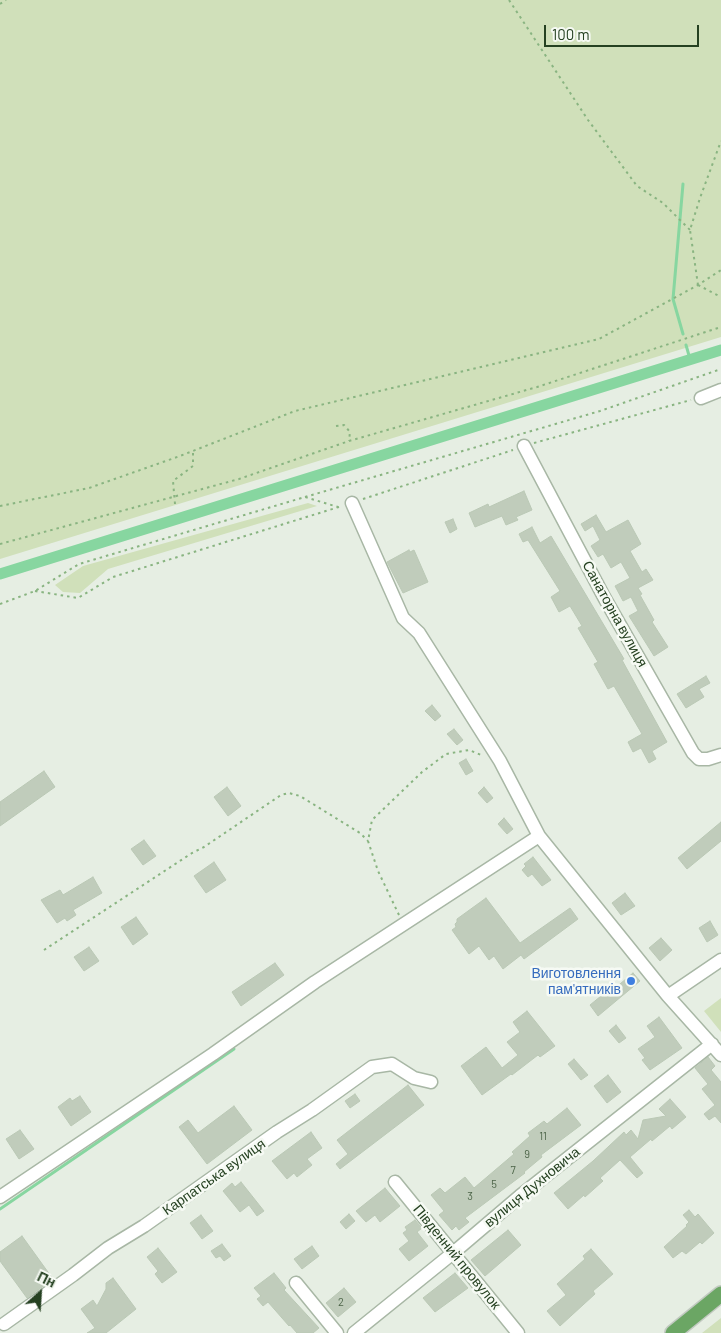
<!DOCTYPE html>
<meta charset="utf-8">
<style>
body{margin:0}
#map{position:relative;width:721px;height:1333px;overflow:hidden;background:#e6eee3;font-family:Barlow,sans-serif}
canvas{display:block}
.north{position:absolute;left:15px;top:1268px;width:50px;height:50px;-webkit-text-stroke:4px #f6faf4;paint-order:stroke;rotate:26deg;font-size:14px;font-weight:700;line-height:20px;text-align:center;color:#254121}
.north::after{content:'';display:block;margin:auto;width:18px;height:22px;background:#254121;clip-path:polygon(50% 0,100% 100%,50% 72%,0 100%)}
.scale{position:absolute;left:544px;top:25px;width:155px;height:22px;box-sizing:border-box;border:2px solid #254121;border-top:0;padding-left:6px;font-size:15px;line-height:18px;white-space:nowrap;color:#254121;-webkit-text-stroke:4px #f6faf4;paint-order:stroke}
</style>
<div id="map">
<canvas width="721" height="1333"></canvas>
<div class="north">Пн</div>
<div class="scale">100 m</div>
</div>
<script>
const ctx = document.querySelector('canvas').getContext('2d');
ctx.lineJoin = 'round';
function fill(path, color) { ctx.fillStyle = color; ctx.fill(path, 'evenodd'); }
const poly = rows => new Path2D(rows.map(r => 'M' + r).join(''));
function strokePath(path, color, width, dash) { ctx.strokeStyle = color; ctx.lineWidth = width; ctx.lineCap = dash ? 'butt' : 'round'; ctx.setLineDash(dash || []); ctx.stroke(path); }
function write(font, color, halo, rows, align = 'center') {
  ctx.font = font + ' Barlow,sans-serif'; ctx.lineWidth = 5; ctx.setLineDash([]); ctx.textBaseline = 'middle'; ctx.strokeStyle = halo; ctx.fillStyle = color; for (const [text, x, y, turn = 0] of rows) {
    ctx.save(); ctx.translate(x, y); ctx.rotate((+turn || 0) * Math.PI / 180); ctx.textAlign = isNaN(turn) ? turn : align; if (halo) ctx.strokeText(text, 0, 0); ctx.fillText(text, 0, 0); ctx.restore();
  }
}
fill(poly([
 [0,0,721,0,721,337,0,559],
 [308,503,317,506,108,569,80,593,63,592,55,585,83,566],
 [721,998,721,1032,704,1011],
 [721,1318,721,1333,702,1333]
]), '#d0e0ba');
strokePath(poly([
 [683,184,673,299,683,334],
 [686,345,690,359],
 [0,1209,234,1049]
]), '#87d6a0', 3);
strokePath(poly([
 [0,574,721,350]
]), '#87d6a0', 11);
const building = poly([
 [524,491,532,510,516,517,518,520,506,525,502,516,475,527,469,513,488,504,489,507,524,491],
 [596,515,606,532,628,520,641,544,630,551,642,572,646,569,653,580,638,588,642,594,640,595,654,620,652,622,668,647,654,656,629,616,638,611,631,597,623,601,615,586,630,578,621,562,611,568,603,554,598,557,591,546,600,540,593,526,585,531,581,524,596,515],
 [453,519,457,529,450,533,445,522,453,519],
 [532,527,540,543,551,536,624,659,622,660,667,742,652,751,656,759,649,763,641,748,633,752,628,742,642,734,614,686,608,689,594,664,598,662,578,628,582,626,570,606,559,612,551,597,560,591,528,540,523,542,519,534,532,527],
 [409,550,410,552,414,550,428,582,403,593,387,562,409,550],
 [706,676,710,683,699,689,704,697,686,708,677,694,706,676],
 [432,705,441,716,435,721,425,711,432,705],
 [454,729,463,740,457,745,447,734,454,729],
 [466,759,473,771,466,775,459,763,466,759],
 [44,771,55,787,0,826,0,802,44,771],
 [227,787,241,806,228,816,214,797,227,787],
 [484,787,493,798,487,803,478,793,484,787],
 [504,818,513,829,507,834,498,824,504,818],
 [721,822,721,841,687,869,678,858,721,822],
 [144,840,156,856,143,865,131,849,144,840],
 [533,857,551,880,542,886,532,874,528,877,522,870,526,866,524,864,533,857],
 [214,862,226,880,206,893,194,876,214,862],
 [93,877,102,893,73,910,76,915,67,921,65,918,57,923,41,900,60,890,63,895,93,877],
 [625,893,635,906,621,915,612,903,625,893],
 [486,898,520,943,570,908,578,919,524,959,521,955,503,969,494,956,489,960,479,946,469,954,452,930,456,927,455,924,457,922,457,919,486,898],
 [136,917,148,934,133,945,121,927,136,917],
 [710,921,718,935,707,942,699,928,710,921],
 [661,938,672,950,660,961,649,948,661,938],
 [89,947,99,961,84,971,74,957,89,947],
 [275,963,284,975,241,1006,232,992,275,963],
 [633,973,640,981,598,1016,590,1005,612,987,614,989,633,973],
 [527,1011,555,1046,540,1057,538,1055,512,1075,511,1074,482,1095,461,1066,486,1047,502,1068,518,1055,507,1042,520,1032,513,1022,527,1011],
 [659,1017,682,1048,650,1070,642,1060,645,1058,638,1049,655,1037,647,1026,659,1017],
 [616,1025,626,1038,619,1043,609,1031,616,1025],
 [708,1057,715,1066,711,1070,721,1082,721,1123,715,1116,709,1120,704,1114,715,1105,702,1089,708,1084,695,1068,708,1057],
 [574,1059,588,1075,581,1080,568,1064,574,1059],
 [608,1075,621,1092,607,1103,594,1086,608,1075],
 [408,1085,424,1105,340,1169,336,1164,348,1154,337,1140,408,1085],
 [355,1094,360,1101,350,1108,345,1101,355,1094],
 [80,1096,91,1112,71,1126,58,1107,70,1098,72,1101,80,1096],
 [670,1099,686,1117,672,1129,670,1126,652,1141,651,1139,630,1157,643,1173,637,1178,620,1160,600,1178,603,1181,585,1197,584,1195,568,1209,554,1193,593,1161,624,1132,626,1135,631,1130,638,1139,643,1120,666,1116,659,1109,670,1099],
 [234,1106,252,1130,207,1164,179,1127,188,1120,198,1133,234,1106],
 [567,1108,581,1125,541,1155,542,1157,524,1172,525,1173,465,1218,469,1222,459,1230,456,1226,452,1230,439,1215,444,1211,431,1195,440,1188,445,1193,465,1177,474,1188,514,1154,512,1152,530,1136,528,1133,544,1121,547,1124,567,1108],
 [20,1130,34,1149,19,1159,6,1139,20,1130],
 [311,1132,322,1148,307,1159,312,1165,297,1177,294,1173,287,1179,272,1161,311,1132],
 [241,1182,264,1211,257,1216,249,1205,240,1212,223,1191,232,1183,235,1187,241,1182],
 [385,1188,400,1206,380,1222,375,1215,366,1222,356,1211,385,1188],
 [689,1210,695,1217,698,1214,714,1233,702,1244,700,1242,686,1254,682,1251,673,1258,664,1247,687,1226,686,1225,689,1222,683,1215,689,1210],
 [349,1214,355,1221,346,1229,340,1222,349,1214],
 [201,1215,213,1231,202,1239,190,1223,201,1215],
 [415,1220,422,1228,417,1232,428,1246,409,1261,399,1249,409,1241,403,1233,407,1230,405,1227,415,1220],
 [508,1230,521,1245,485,1276,471,1260,508,1230],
 [22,1236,53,1279,27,1298,0,1261,0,1252,22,1236],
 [222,1244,231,1256,224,1261,220,1256,216,1258,211,1251,222,1244],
 [312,1246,319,1256,302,1269,294,1259,312,1246],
 [158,1248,177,1272,162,1283,155,1274,158,1271,147,1257,158,1248],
 [591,1249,613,1274,593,1291,595,1294,560,1326,547,1311,566,1295,557,1284,585,1259,583,1256,591,1249],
 [274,1273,286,1288,284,1290,319,1328,313,1333,297,1333,290,1325,289,1326,268,1302,263,1306,257,1299,261,1296,254,1288,274,1273],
 [455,1273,468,1288,435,1312,423,1298,455,1273],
 [113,1278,136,1309,106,1333,87,1333,95,1328,81,1309,93,1300,97,1306,106,1289,106,1283,113,1278],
 [344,1288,356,1302,338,1317,326,1303,344,1288]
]);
fill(building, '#c0ccbb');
strokePath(building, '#bac8b5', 1);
const minor = poly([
 [701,398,721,390],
 [524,446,604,597,693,753,699,759,708,759,721,755],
 [352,503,403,618,419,633,500,761,539,836],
 [668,996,721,960],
 [395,1182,518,1333],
 [0,1197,213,1054,315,982,539,836,668,996,721,1055],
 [296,1283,337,1333],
 [4,1324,73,1275,108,1248,144,1226,277,1132,312,1110,372,1067,392,1064,414,1078,431,1082],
 [354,1333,453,1253,520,1196,712,1044]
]);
const major = poly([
 [673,1333,721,1294]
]);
strokePath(minor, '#a8b7a5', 15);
strokePath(major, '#c2cac1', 18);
strokePath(poly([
 [509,0,588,120,637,186,663,203,690,230],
 [0,4,6,0],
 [698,285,690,230,700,198,721,141],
 [698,285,721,297],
 [336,426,344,425,350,432,349,441],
 [534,443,691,400],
 [305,497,600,411,721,369],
 [363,499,513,450],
 [175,504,173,481,193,466,193,451],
 [0,506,89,488,180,456,295,411,599,339,698,285,721,270],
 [0,544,239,479,349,441,537,387,721,327],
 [35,591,78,598,113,577,342,506],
 [0,604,35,591,79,564,305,497,338,507],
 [399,915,378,871,368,841,372,820,422,772,446,754,469,750,481,755],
 [44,950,192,853,204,847,281,795,289,793,300,796,360,833,368,841]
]), '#89b481', 2, [2.5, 4]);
strokePath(minor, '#fff', 12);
strokePath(major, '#6ba664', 15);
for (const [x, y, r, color] of [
 [631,981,5,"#3f7fe0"]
]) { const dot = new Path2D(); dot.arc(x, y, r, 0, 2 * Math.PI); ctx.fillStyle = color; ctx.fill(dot); strokePath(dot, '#f6faf4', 2); }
write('11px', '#4c6448', null, [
 ["11",543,1136],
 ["9",527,1154],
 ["7",513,1170],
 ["5",494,1184],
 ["3",470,1196],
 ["2",341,1302]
]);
write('14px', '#254121', '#f6faf4', [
 ["Санаторна вулиця",615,614,61],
 ["Карпатська вулиця",214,1177,-35],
 ["вулиця Духновича",532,1187,-39],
 ["Південний провулок",457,1257,51]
]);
write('14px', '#366cbe', '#f6faf4', [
 ["Виготовлення",621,973],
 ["пам'ятників",621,989]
], 'right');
</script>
